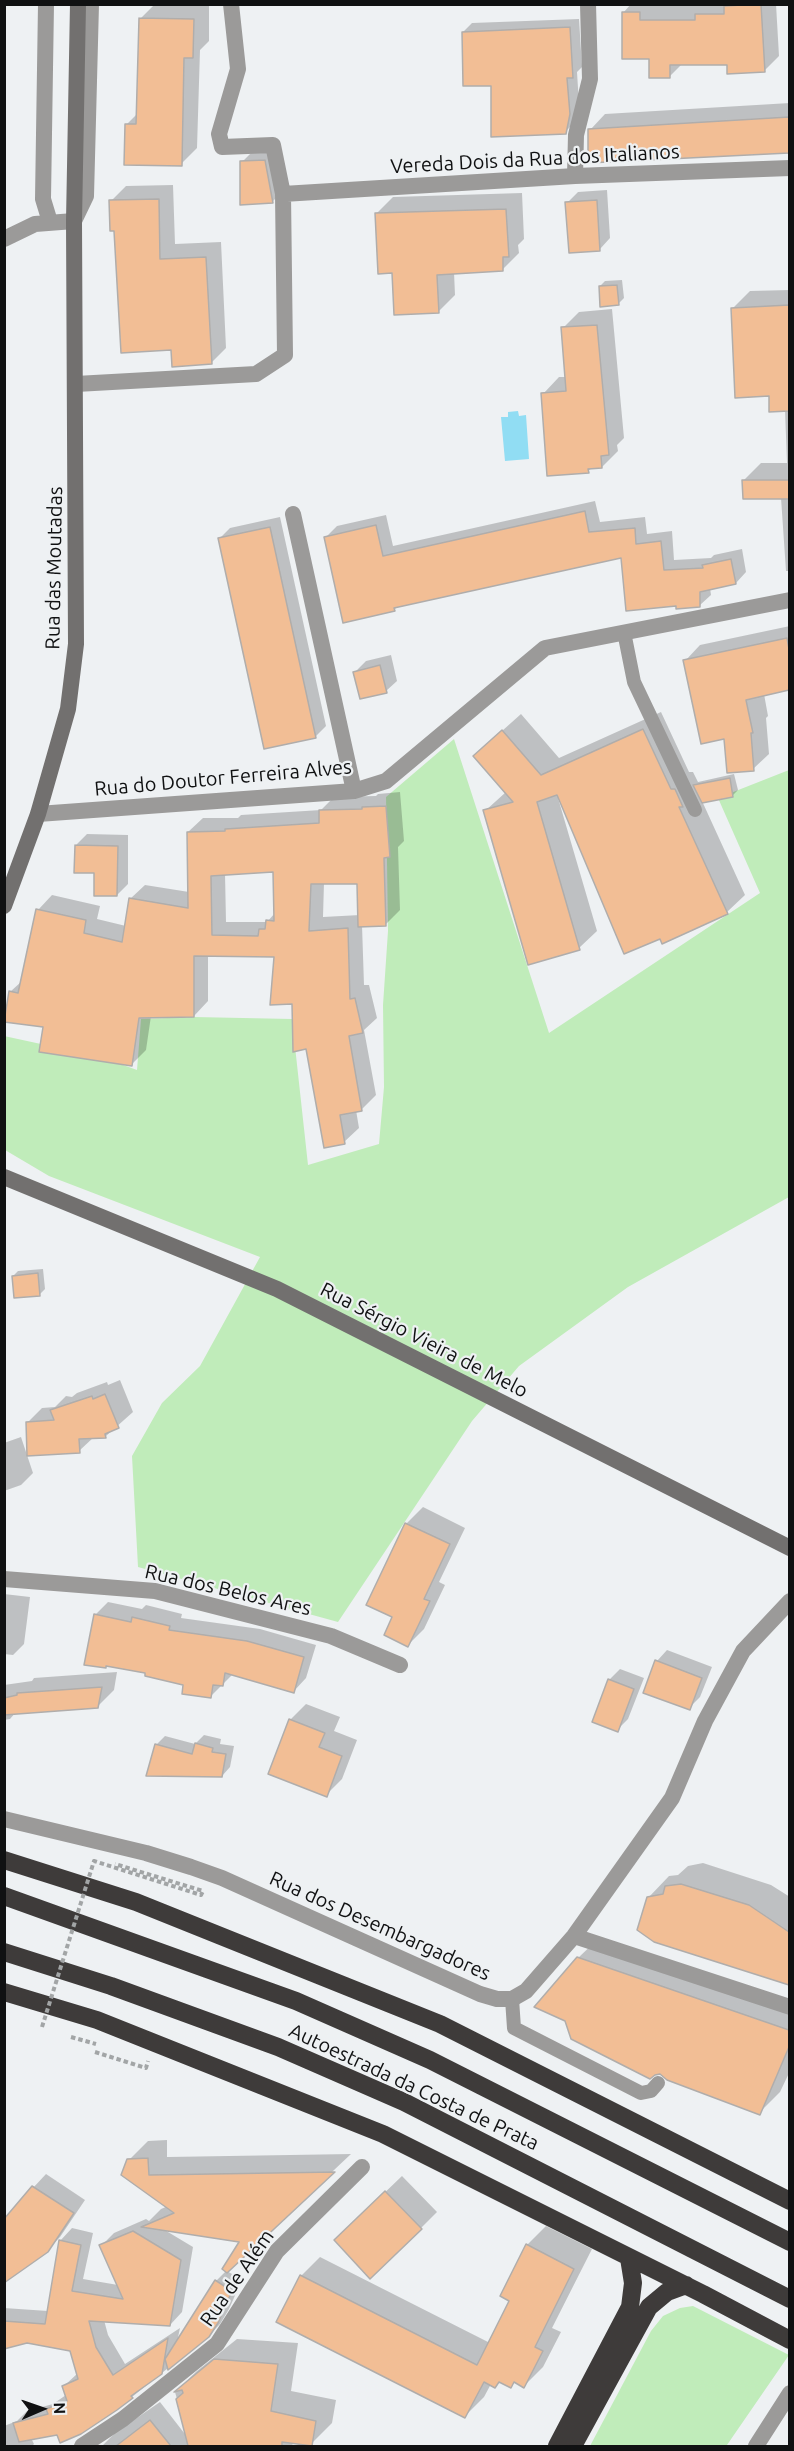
<!DOCTYPE html>
<meta charset="utf-8">
<style>
body{margin:0}
#map{position:relative;width:794px;height:2451px;overflow:hidden;background:#eef1f3;font-family:Ubuntu,sans-serif}
canvas{display:block}
.frame{position:absolute;inset:0;border:6px solid #101112;pointer-events:none}
.north{position:absolute;left:12px;top:2379px;width:60px;height:60px;-webkit-text-stroke:4px #eef1f3;paint-order:stroke;rotate:88deg;font-size:16px;font-weight:700;line-height:24px;text-align:center;color:#101112}
.north::after{content:'';display:block;margin:auto;width:21px;height:27px;background:#101112;clip-path:polygon(50% 0,100% 100%,50% 72%,0 100%)}
</style>
<div id="map">
<canvas width="794" height="2451"></canvas>
<div class="frame"></div>
<div class="north">N</div>
</div>
<script>
const ctx = document.querySelector('canvas').getContext('2d');
ctx.lineJoin = 'round';
function fill(path, color) { ctx.fillStyle = color; ctx.fill(path, 'evenodd'); }
const poly = rows => new Path2D(rows.map(r => 'M' + r).join(''));
function strokePath(path, color, width, dash) { ctx.strokeStyle = color; ctx.lineWidth = width; ctx.lineCap = dash ? 'butt' : 'round'; ctx.setLineDash(dash || []); ctx.stroke(path); }
function write(font, color, halo, rows, align = 'center') {
  ctx.font = font + ' Ubuntu,sans-serif'; ctx.lineWidth = 4.5; ctx.setLineDash([]); ctx.textBaseline = 'middle'; ctx.strokeStyle = halo; ctx.fillStyle = color; for (const [text, x, y, turn = 0] of rows) {
    ctx.save(); ctx.translate(x, y); ctx.rotate((+turn || 0) * Math.PI / 180); ctx.textAlign = isNaN(turn) ? turn : align; if (halo) ctx.strokeText(text, 0, 0); ctx.fillText(text, 0, 0); ctx.restore();
  }
}
fill(poly([
 [454,739,549,1033,760,893,718,798,789,770,789,1197,628,1287,519,1366,472,1421,338,1622,138,1567,132,1456,162,1403,200,1366,260,1257,49,1176,5,1150,4,1036,101,1057,137,1070,141,1019,194,1017,292,1019,308,1165,379,1144,384,1087,383,1005,388,931,386,797],
 [693,2306,789,2355,727,2445,590,2446,651,2331,663,2316,680,2308]
]), '#c0ecba');
fill(poly([
 [518,411,519,416,526,415,529,459,505,461,501,417,508,417,508,412]
]), '#91ddf3');
fill(poly([
 [155,4,209,4,209,41,200,50,197,148,181,164,127,124,138,113,140,19],
 [631,4,776,4,779,56,764,71,728,63,683,63,669,77,651,57,623,13],
 [579,19,582,67,577,72,579,104,575,122,565,132,493,85,463,32,472,23],
 [790,103,790,152,589,161,590,130,605,114],
 [276,150,283,191,272,202,242,162,253,151],
 [173,185,175,244,221,242,226,348,211,363,115,229,111,201,126,186],
 [607,190,610,238,600,249,567,203,578,192],
 [522,193,524,239,518,245,519,253,503,269,454,272,455,295,439,311,393,272,376,214,393,197],
 [622,280,624,298,618,304,600,286,605,281],
 [790,290,790,571,786,571,781,498,744,480,761,463,787,463,785,410,770,395,733,308,750,291],
 [612,309,624,438,617,445,618,451,602,467,592,468,588,471,543,394,559,377,567,377,563,328,579,312],
 [595,501,600,522,645,517,647,534,672,531,674,560,711,558,714,555,742,549,746,572,736,583,710,588,711,595,700,605,677,604,623,556,398,606,394,610,326,537,337,526,386,515,393,546],
 [280,517,326,726,315,737,220,538,230,528],
 [790,626,790,689,764,694,768,716,766,718,769,754,753,769,685,661,700,645],
 [391,655,397,681,386,691,355,672,366,661],
 [661,712,689,772,693,772,698,782,734,774,738,790,733,795,702,801,745,895,727,912,663,942,560,797,558,798,597,931,579,948,485,811,506,792,493,739,521,714,559,758],
 [400,792,404,841,398,847,400,910,385,925,362,925,364,985,369,985,377,1018,364,1030,376,1095,362,1109,356,1110,359,1128,344,1142,307,1047,294,1003,276,956,208,955,208,1001,194,1016,151,1016,146,1050,132,1064,45,1026,10,992,22,981,38,910,52,895,100,906,97,919,126,926,130,899,145,885,189,892,188,832,203,818,238,818,241,815,321,810,334,797,376,796,378,794],
 [274,871,275,913,267,922,226,922,225,873],
 [359,882,360,915,323,917,324,883],
 [87,834,128,835,128,884,117,895,76,845],
 [43,1269,45,1289,40,1294,13,1276,18,1271],
 [120,1380,133,1412,106,1436,94,1437,79,1451,27,1423,42,1408,55,1407,66,1396,72,1397,77,1393,107,1382,108,1385],
 [21,1437,33,1473,21,1485,4,1491,4,1443],
 [423,1507,465,1528,439,1582,445,1585,424,1629,408,1645,394,1617,368,1604,407,1523],
 [4,1594,30,1597,24,1644,13,1655,4,1654],
 [108,1602,142,1609,146,1605,182,1614,181,1618,260,1629,316,1645,306,1678,294,1691,233,1674,211,1696,185,1684,147,1672,95,1615],
 [667,1650,712,1667,700,1697,689,1708,657,1661],
 [620,1669,644,1678,628,1719,617,1730,594,1721,610,1679],
 [117,1672,114,1690,98,1706,16,1712,10,1719,4,1720,4,1685,32,1681,34,1678],
 [306,1704,340,1717,334,1731,357,1740,342,1779,326,1795,290,1720],
 [204,1735,221,1739,220,1744,234,1746,230,1767,222,1776,156,1745,165,1736,195,1744],
 [703,1863,771,1885,790,1897,790,1983,655,1941,648,1898,669,1876,678,1875,688,1866],
 [600,1937,790,2003,790,2071,780,2092,759,2113,661,2073,566,2020,578,1958],
 [167,2140,167,2157,351,2154,227,2271,242,2280,229,2309,220,2324,208,2336,132,2397,57,2433,31,2438,34,2444,32,2446,4,2446,4,2426,17,2421,27,2411,53,2404,66,2395,64,2386,78,2373,72,2350,27,2341,4,2348,4,2308,48,2311,60,2241,72,2228,93,2233,83,2279,118,2285,101,2246,114,2233,146,2219,149,2221,161,2209,168,2206,129,2160,148,2141],
 [163,2229,241,2241,226,2271,216,2281,177,2342,180,2328,125,2364,108,2335,104,2320,170,2325,182,2312,193,2247],
 [46,2174,85,2200,60,2237,47,2250,4,2283,4,2219],
 [402,2176,437,2212,421,2228,352,2224],
 [546,2226,592,2249,552,2328,561,2332,543,2367,524,2386,515,2381,511,2386,500,2381,495,2386,491,2384,484,2397,465,2416,301,2276,320,2257,490,2343,511,2300,527,2245],
 [237,2339,298,2343,291,2391,336,2400,332,2423,311,2444,295,2442,291,2446,102,2446,115,2433,160,2402,188,2438,175,2392,197,2371]
]), '#0003');
const building = poly([
 [761,4,765,72,727,74,727,65,670,65,670,78,649,78,649,59,622,59,622,12,640,12,640,20,695,20,695,14,724,14,724,6,761,4],
 [139,18,194,19,193,58,184,58,182,166,124,165,125,124,136,124,139,18],
 [570,27,573,78,567,78,570,114,566,134,491,137,491,86,463,86,462,32,570,27],
 [789,117,789,153,588,163,588,129,789,117],
 [265,160,273,203,240,205,240,161,265,160],
 [159,199,160,259,206,257,212,364,172,367,171,350,121,353,114,231,110,231,109,200,159,199],
 [597,200,600,251,569,253,565,202,597,200],
 [506,209,509,257,503,257,503,271,437,275,439,313,394,315,392,273,378,274,375,213,506,209],
 [617,285,619,305,600,307,599,286,617,285],
 [789,305,789,411,769,412,769,396,735,398,731,308,789,305],
 [597,325,609,455,601,456,602,468,588,469,589,473,547,476,541,393,566,391,561,327,597,325],
 [742,480,789,480,789,499,743,499,742,480],
 [585,511,589,532,635,528,636,544,661,541,664,570,703,568,702,565,731,559,736,584,700,592,700,607,676,609,676,606,626,611,621,558,394,608,395,611,343,623,324,537,376,525,383,556,585,511],
 [270,527,316,738,264,749,218,538,270,527],
 [787,638,789,649,789,690,746,700,753,733,751,733,754,771,727,773,724,739,701,744,683,660,787,638],
 [380,665,387,693,360,699,353,672,380,665],
 [643,729,671,789,675,789,683,807,679,807,728,914,662,944,660,939,624,954,557,795,537,802,580,950,528,965,483,810,513,802,473,756,502,730,541,775,643,729],
 [730,778,733,797,702,803,693,785,730,778],
 [386,806,390,857,384,858,386,926,358,927,357,884,311,884,309,931,348,928,350,999,355,998,363,1033,349,1036,362,1111,340,1115,345,1144,324,1148,306,1049,293,1052,292,1004,270,1005,274,957,194,956,194,1017,139,1018,132,1066,39,1052,43,1027,4,1022,9,991,18,993,36,909,86,920,84,933,122,942,129,898,188,908,187,832,225,831,225,829,319,823,319,810,362,809,362,807,386,806],
 [273,872,274,921,266,920,265,929,259,929,258,936,212,935,211,876,273,872],
 [75,845,118,846,117,896,94,896,94,873,74,873,75,845],
 [38,1273,40,1296,14,1298,12,1276,38,1273],
 [105,1394,119,1428,105,1434,106,1438,79,1439,80,1453,27,1456,26,1422,54,1420,50,1410,92,1396,93,1399,105,1394],
 [405,1523,450,1544,424,1599,430,1601,408,1647,384,1635,392,1617,366,1605,405,1523],
 [94,1614,131,1622,132,1617,170,1626,169,1630,247,1641,304,1657,294,1693,225,1673,223,1686,213,1685,211,1698,182,1694,183,1685,145,1676,145,1673,106,1666,106,1668,84,1665,94,1614],
 [655,1660,702,1678,690,1710,643,1693,655,1660],
 [608,1679,634,1689,618,1732,592,1722,608,1679],
 [102,1687,98,1708,4,1715,4,1698,17,1695,17,1693,102,1687],
 [289,1719,325,1733,319,1747,342,1756,327,1797,268,1774,289,1719],
 [195,1743,213,1748,212,1752,226,1754,222,1777,146,1776,155,1744,192,1754,195,1743],
 [681,1884,749,1905,789,1932,789,1985,654,1942,637,1930,647,1897,663,1894,665,1886,681,1884],
 [577,1957,789,2030,789,2047,760,2115,667,2080,660,2074,655,2075,650,2079,571,2039,565,2021,534,2007,577,1957],
 [148,2158,149,2175,335,2172,227,2273,222,2269,239,2242,141,2227,174,2213,121,2175,127,2159,148,2158],
 [32,2186,74,2213,48,2252,4,2283,4,2219,32,2186],
 [385,2191,422,2229,370,2279,334,2240,385,2191],
 [133,2231,181,2260,170,2326,89,2321,96,2347,113,2375,168,2338,162,2374,131,2396,133,2398,117,2410,81,2434,60,2443,57,2435,19,2442,13,2423,48,2414,46,2409,67,2401,62,2386,78,2379,70,2351,27,2343,4,2349,4,2321,45,2324,59,2240,81,2245,72,2291,123,2299,99,2245,133,2231],
 [526,2244,574,2269,535,2347,543,2351,524,2388,514,2382,511,2388,499,2382,495,2388,484,2382,465,2418,276,2322,300,2275,477,2365,509,2301,500,2296,526,2244],
 [215,2280,232,2291,218,2323,209,2337,168,2370,165,2359,215,2280],
 [214,2359,278,2364,271,2411,316,2421,312,2446,282,2442,282,2446,188,2446,176,2399,183,2393,182,2390,174,2392,214,2359],
 [150,2420,171,2446,116,2446,150,2420]
]);
fill(building, '#f2be95');
strokePath(building, '#b0adab', 1.5);
strokePath(poly([
 [71,2037,96,2044],
 [95,2052,146,2068,148,2061]
]), '#a2a5a6', 4, [4.5, 3]);
strokePath(poly([
 [624,632,634,682,695,810],
 [512,1999,514,2028,641,2093,651,2091,658,2083]
]), '#9b9a99', 14);
strokePath(poly([
 [46,4,43,199,50,222],
 [575,176,576,135,590,79,588,4],
 [283,194,575,176,790,168],
 [4,239,35,224,74,221,86,196,91,4],
 [76,384,256,374,285,355,283,194,273,145,222,147,219,134,238,69,231,4],
 [293,514,354,791],
 [38,814,354,791,386,781,545,648,790,600],
 [4,1579,155,1591,331,1636,400,1665],
 [4,1819,146,1853,191,1867,222,1878,480,1994,497,1999,512,1999,526,1991,574,1936,672,1798,705,1721,743,1651,790,1601],
 [574,1936,790,2007],
 [82,2446,123,2419,217,2344,277,2251,362,2167]
]), '#9b9a99', 16);
strokePath(poly([
 [756,2446,790,2393]
]), '#9b9a99', 16);
strokePath(poly([
 [4,906,38,814,68,709,76,644,74,221,78,4],
 [4,1177,277,1289,790,1548]
]), '#72706f', 16);
strokePath(poly([
 [4,1860,136,1902,440,2024,790,2201],
 [4,1896,296,2001,430,2060,790,2242],
 [4,1952,111,1986,278,2047,404,2102,790,2299],
 [4,1992,97,2020,383,2134,703,2294,790,2340],
 [557,2446,630,2307,633,2283,629,2258],
 [573,2446,649,2307,667,2292,686,2285]
]), '#3e3b3a', 18);
strokePath(poly([
 [42,2027,94,1861,201,1895,203,1891,115,1864]
]), '#a2a5a6', 4, [4.5, 3]);
write('20px', '#101112', '#eef1f3', [
 ["Vereda Dois da Rua dos Italianos",535,159,-3],
 ["Rua das Moutadas",54,568,-89],
 ["Rua do Doutor Ferreira Alves",223,778,-5],
 ["Rua Sérgio Vieira de Melo",424,1340,27],
 ["Rua dos Belos Ares",228,1590,13],
 ["Rua dos Desembargadores",380,1926,24],
 ["Autoestrada da Costa de Prata",414,2087,25],
 ["Rua de Além",237,2278,-55]
]);
</script>
